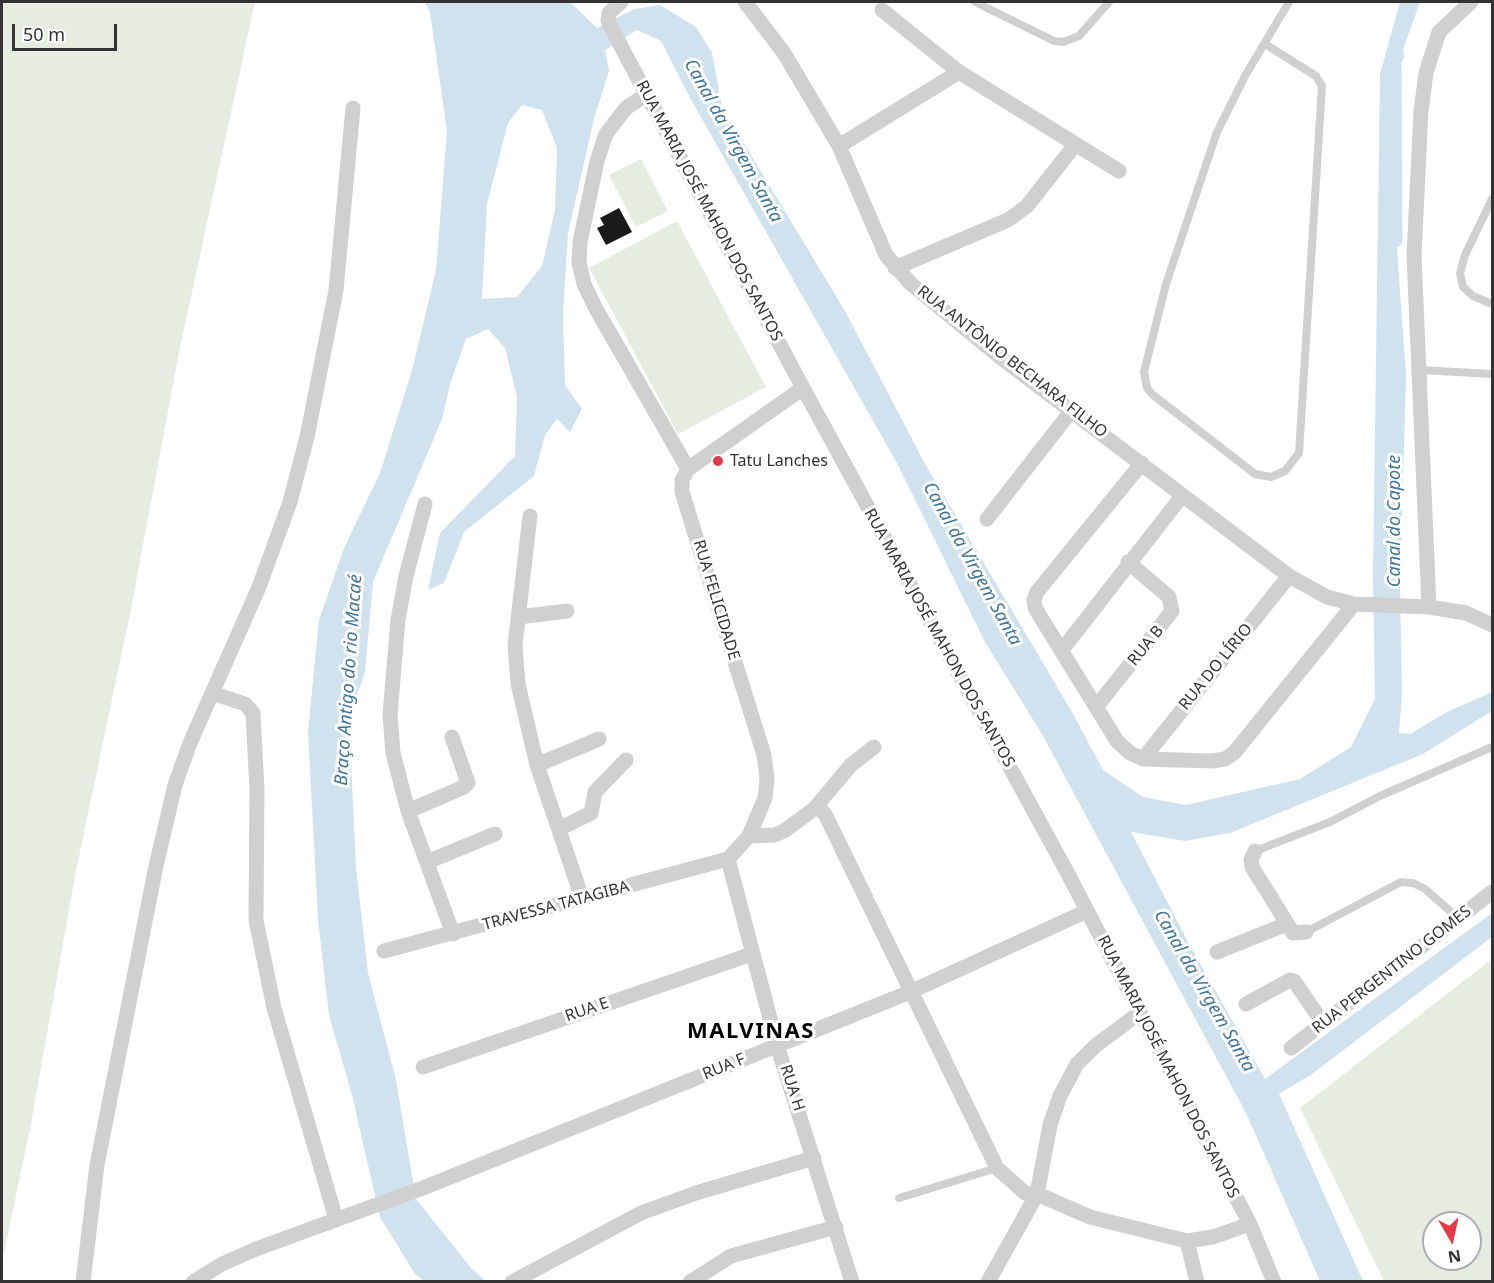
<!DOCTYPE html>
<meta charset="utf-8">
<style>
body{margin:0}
#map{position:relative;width:1494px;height:1283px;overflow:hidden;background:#fff;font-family:"Noto Sans",sans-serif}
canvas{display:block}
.frame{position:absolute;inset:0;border:3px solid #333;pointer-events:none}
.north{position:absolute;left:1422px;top:1211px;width:60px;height:60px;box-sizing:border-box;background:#fff;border:2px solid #adadad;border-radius:50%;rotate:171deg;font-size:16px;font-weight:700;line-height:24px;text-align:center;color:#333}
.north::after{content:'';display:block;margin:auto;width:21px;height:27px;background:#e63946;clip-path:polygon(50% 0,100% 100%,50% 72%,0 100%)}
.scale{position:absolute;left:12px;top:24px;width:105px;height:27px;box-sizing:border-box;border:3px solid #333;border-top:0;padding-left:8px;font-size:18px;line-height:21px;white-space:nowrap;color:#333;-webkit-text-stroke:4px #fff;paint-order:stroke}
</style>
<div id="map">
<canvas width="1494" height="1283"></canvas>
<div class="frame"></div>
<div class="north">N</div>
<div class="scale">50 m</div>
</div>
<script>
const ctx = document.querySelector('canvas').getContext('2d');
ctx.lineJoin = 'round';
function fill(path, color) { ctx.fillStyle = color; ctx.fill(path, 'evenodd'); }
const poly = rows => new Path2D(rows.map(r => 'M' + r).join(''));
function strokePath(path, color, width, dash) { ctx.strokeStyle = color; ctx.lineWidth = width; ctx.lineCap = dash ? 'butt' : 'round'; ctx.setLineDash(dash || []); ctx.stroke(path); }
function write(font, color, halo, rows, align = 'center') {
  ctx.font = font + ' "Noto Sans",sans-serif'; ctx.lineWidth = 6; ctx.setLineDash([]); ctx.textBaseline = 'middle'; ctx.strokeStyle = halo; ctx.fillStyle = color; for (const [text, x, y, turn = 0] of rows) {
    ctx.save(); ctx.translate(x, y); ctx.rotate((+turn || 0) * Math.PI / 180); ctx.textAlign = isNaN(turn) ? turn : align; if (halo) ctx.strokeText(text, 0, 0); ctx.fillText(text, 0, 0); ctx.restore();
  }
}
fill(poly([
 [2,2,255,2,179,352,131,609,76,871,30,1129,2,1262],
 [641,159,668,211,636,227,609,175],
 [677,221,766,387,678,434,589,268],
 [1492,959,1492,1281,1384,1281,1300,1108],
 [1434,1223,1470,1223,1470,1259,1434,1259]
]), '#e6ecdf');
fill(poly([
 [425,2,570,2,597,28,634,9,660,5,696,27,712,53,722,107,845,311,924,462,1072,712,1103,770,1143,797,1186,805,1300,779,1351,747,1375,699,1373,574,1380,74,1400,2,1420,2,1393,78,1394,207,1406,375,1400,587,1402,693,1399,733,1410,734,1447,712,1492,692,1492,711,1423,754,1230,833,1185,841,1131,832,1188,942,1265,1079,1492,913,1492,937,1312,1074,1279,1094,1363,1281,1320,1281,1246,1113,1043,736,985,642,897,463,689,96,661,41,637,30,605,50,609,71,594,119,568,233,563,313,565,385,582,409,570,432,557,419,545,435,534,476,464,532,444,583,428,590,440,533,515,456,517,397,505,348,488,329,466,339,450,384,442,419,373,582,365,672,349,719,356,868,368,973,396,1080,416,1199,471,1268,486,1281,424,1281,415,1274,380,1217,352,1095,329,1015,318,919,308,732,319,620,344,548,380,473,413,367,436,270,447,131,430,12],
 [522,105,542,110,557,148,555,210,542,266,517,297,482,299,487,204,508,123]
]), '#cfe2ee');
strokePath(poly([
 [1395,240,1394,61,1397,55]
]), '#cfe2ee', 15);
fill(poly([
 [619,208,632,232,606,245,597,228,604,225,600,218]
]), '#1a1a1a');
strokePath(poly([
 [975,2,1054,41,1063,42,1079,36,1109,2],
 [1265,44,1316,76,1322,86,1299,453,1285,471,1271,477,1255,474,1153,395,1147,388,1144,372,1166,284,1217,132,1245,76,1289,2],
 [1492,199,1465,255,1460,273,1463,287,1473,296,1492,304],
 [1421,370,1492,374],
 [1255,851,1330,822,1380,796,1492,747],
 [1306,932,1401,882,1413,883,1425,889,1459,919],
 [899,1198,997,1168]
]), '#d0d0d0', 8);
strokePath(poly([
 [621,2,609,13,608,21,624,52,803,388,1067,872,1250,1224,1274,1282],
 [745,2,784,53,839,146,886,255,910,283,1000,357,1289,576,1327,597,1354,604,1429,607,1466,613,1492,625],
 [882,10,959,72,1119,171],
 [647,94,626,108,606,134,597,161,580,242,579,263,584,284,595,307,688,469],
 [839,146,959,72],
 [895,268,1008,220,1027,206,1075,145],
 [1142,463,1037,592,1034,600,1035,608,1117,741,1130,753,1143,759,1212,761,1225,759,1234,753,1354,604],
 [425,504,406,576,398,620,390,715,393,753,408,811,453,934],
 [530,516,515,645,518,684,537,765,582,898],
 [987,519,1072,410],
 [1429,607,1414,255,1421,111,1426,73,1439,32,1471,2],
 [519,617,567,611],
 [1062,650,1182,496],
 [212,693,245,704,253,713,257,790,256,920,274,1008,336,1219],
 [1097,706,1172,611,1169,597,1128,562],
 [1143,759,1289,576],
 [537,765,599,739],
 [814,809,851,765,874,747],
 [408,811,464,787,468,783,452,737],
 [559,829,591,813,595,792,626,760],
 [749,836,775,835,784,831,814,809,820,809,825,814,997,1168,1025,1193,1037,1194,1090,1217,1187,1241,1213,1237,1250,1224],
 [1255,851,1251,860,1252,867,1293,933,1306,932],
 [728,859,777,1045,852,1282],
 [427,862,495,834],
 [384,951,728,859,749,836,765,798,767,779,764,755,682,492,682,480,688,469,803,388],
 [1217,952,1287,924],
 [1246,1004,1290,980,1294,981,1323,1023],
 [1291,1048,1492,892],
 [423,1067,752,954],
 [1187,1241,1197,1282],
 [83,1282,97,1165,156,866,175,785,190,743,259,587,290,502,307,437,336,290,353,108],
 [193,1282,222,1264,256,1249,423,1188,910,992,1087,911],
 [512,1282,641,1213,696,1193,814,1158],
 [690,1282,731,1256,836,1227],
 [988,1282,1037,1194,1050,1125,1060,1096,1077,1064,1095,1046,1138,1014]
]), '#d0d0d0', 15);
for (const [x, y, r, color] of [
 [718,461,6,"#e63946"]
]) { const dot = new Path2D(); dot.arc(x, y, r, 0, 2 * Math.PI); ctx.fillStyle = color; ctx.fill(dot); strokePath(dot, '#fff', 2); }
write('16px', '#333', '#fff', [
 ["RUA MARIA JOSÉ MAHON DOS SANTOS",709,211,62],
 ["RUA ANTÔNIO BECHARA FILHO",1012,362,38],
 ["RUA FELICIDADE",716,600,73],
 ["RUA MARIA JOSÉ MAHON DOS SANTOS",939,638,61],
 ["RUA B",1146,646,-51],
 ["RUA DO LÍRIO",1216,667,-51],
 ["TRAVESSA TATAGIBA",556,906,-15],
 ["RUA PERGENTINO GOMES",1392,970,-38],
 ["RUA E",587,1010,-19],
 ["RUA F",724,1067,-22],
 ["RUA MARIA JOSÉ MAHON DOS SANTOS",1168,1067,63],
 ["RUA H",792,1088,72]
]);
write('16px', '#333', '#fff', [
 ["Tatu Lanches",730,461]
], 'left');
write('italic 18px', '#3f7597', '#fff', [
 ["Canal da Virgem Santa",733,141,61],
 ["Canal do Capote",1395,521,-90],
 ["Canal da Virgem Santa",972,564,61],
 ["Braço Antigo do rio Macaé",349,680,-86],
 ["Canal da Virgem Santa",1204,991,60]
]);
ctx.letterSpacing = '1.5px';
write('bold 22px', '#000', '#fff', [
 ["MALVINAS",751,1032]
]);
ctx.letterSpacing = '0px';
</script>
